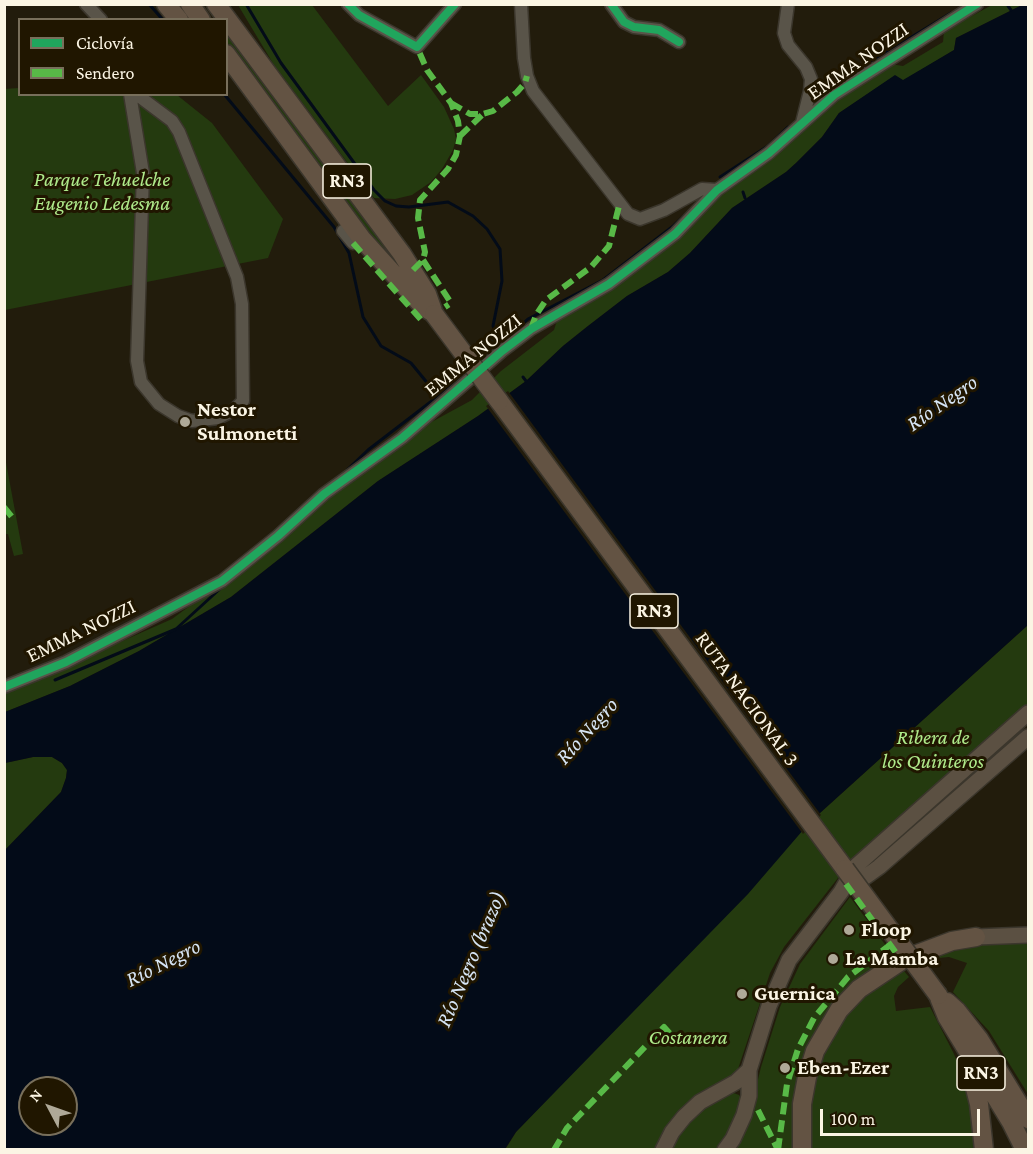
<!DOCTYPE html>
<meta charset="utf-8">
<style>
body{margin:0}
#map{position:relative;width:1033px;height:1154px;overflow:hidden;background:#221c0c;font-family:"Crimson Pro",serif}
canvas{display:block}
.frame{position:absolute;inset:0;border:6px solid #fbf5e4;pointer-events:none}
.legend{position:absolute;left:18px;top:18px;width:210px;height:78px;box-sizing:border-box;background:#201600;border:2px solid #786f5b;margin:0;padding:8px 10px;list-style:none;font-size:18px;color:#fbf5e4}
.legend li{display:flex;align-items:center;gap:12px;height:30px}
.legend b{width:30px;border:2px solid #786f5b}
.north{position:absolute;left:18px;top:1076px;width:60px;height:60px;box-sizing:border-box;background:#201600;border:2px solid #786f5b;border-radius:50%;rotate:311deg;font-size:16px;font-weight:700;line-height:24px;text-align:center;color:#fbf5e4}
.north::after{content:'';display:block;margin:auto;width:21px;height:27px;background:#afa998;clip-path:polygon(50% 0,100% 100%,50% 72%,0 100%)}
.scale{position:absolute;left:820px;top:1109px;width:160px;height:27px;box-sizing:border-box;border:3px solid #fbf5e4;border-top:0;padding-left:8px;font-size:18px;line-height:21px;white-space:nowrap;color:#fbf5e4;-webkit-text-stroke:4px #201600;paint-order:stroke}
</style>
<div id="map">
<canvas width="1033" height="1154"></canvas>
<div class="frame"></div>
<ul class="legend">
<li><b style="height:8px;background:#20a55d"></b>Ciclovía</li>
<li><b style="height:8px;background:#58b947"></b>Sendero</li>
</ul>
<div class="north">N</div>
<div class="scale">100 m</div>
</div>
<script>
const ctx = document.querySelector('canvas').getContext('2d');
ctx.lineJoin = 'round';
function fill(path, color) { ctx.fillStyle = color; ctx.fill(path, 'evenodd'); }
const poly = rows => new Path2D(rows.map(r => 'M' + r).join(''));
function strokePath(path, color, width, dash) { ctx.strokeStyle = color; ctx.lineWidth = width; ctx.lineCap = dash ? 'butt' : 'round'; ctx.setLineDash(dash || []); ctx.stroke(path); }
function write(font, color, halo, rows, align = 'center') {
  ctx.font = font + ' "Crimson Pro",serif'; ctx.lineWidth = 6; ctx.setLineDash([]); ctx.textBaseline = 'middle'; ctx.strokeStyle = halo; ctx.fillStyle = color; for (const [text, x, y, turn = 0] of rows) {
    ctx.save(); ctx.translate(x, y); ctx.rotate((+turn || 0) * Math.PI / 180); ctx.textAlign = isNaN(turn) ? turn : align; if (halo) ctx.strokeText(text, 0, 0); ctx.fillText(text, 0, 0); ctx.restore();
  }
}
fill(poly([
 [238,5,312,5,388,106,421,75,444,107,454,129,456,139,453,150,442,169,431,182,412,195,395,199,374,198,274,65],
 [992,5,1022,5,956,38,954,50,903,81,895,76,839,113,822,137,796,163,786,172,732,208,690,253,668,272,627,296,588,326,563,346,526,381,478,416,378,481,231,597,139,651,70,686,5,712,5,693,172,619,276,542,362,468,402,438,472,400,501,371,554,330,558,317,725,189,837,98,890,64,903,66,943,42,944,31],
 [226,28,400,264,397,267,391,263,227,42],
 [19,88,20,94,177,95,212,123,283,219,268,258,5,310,4,89],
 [5,457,23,554,14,556,8,534,5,534],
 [1028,625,1028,705,845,869,784,947,770,973,738,1069,731,1077,658,1149,505,1150,516,1132,810,822],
 [33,757,52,757,62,763,67,770,66,778,61,792,5,850,5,763],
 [850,897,892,954,854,983,835,1005,795,1149,731,1150,752,1104,761,1067,780,1007,800,964],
 [1028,940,1028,1094,989,1031,953,992,967,963,949,957,939,958,930,962,927,958,938,953,978,944],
 [904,971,909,977,898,987,894,996,896,1011,930,1007,954,1054,965,1082,972,1109,978,1149,808,1150,810,1101,821,1060,837,1029,847,1014,862,998],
 [731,1092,739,1095,743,1101,741,1109,719,1149,669,1150,676,1137,700,1110]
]), '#243a0f');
fill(poly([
 [1022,5,1028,5,1028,625,810,822,748,894,516,1132,505,1149,5,1149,5,850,61,792,66,778,67,770,62,763,52,757,33,757,5,763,5,712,70,686,139,651,231,597,378,481,478,416,526,381,563,346,588,326,627,296,668,272,690,253,732,208,786,172,796,163,822,137,839,113,895,75,903,80,954,50,956,38],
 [30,1088,66,1088,66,1124,30,1124]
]), '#030b18');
fill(poly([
 [508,391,821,815,803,834,486,406]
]), '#221c0c');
strokePath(poly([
 [149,4,163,20],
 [246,4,281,63,374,190,385,201,396,206,409,207,448,202,473,216,487,229,500,249,502,281,493,326,501,344],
 [1008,6,1011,10],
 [224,94,334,227,349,253,363,317,381,346,411,363,438,396],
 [818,98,882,55,951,13],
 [720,177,768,146,788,127],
 [743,192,745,198],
 [500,345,528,319,603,280,672,227,687,213],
 [523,377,526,381],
 [347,470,368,450,463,377],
 [55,680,176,629,222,587]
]), '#030b18', 3);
const minor = poly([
 [86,4,101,20],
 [348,4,359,15,417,47,455,4],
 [521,4,524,58,527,76,533,91,628,214,640,219,664,210,702,189,717,190],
 [611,4,624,22,634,27,659,30,679,42],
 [788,4,784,33,788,45,806,67,811,79,810,91,802,123],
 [130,94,143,173,137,361,141,382,159,404,178,416,192,421,218,418,234,410,243,401,242,304,237,277,179,132,172,121,136,94],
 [352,225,343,231,353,243],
 [4,687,66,662,222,581,278,536,324,494,402,438,502,351,531,329,609,284,675,234,717,190,769,153,834,95,977,4]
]);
const major = poly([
 [846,884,861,880,879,867,1028,737],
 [976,937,1028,935],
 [663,1150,672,1132,684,1117,700,1102,736,1082,749,1070],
 [725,1150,733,1139,744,1115,749,1096,749,1070,769,1006,789,960,841,892,856,866,1028,713]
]);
const highway = poly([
 [166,4,179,20],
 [190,4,201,20],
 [216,4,402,254,427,294,434,314],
 [226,54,362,239,419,302,430,311],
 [499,401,845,869],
 [938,995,947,1017,1011,1122,1025,1150],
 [947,1002,957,1011,979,1039,1028,1119],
 [968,1060,979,1104,984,1150],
 [802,1150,802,1104,807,1077,815,1051,839,1010,859,989,904,959,952,941,976,937]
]);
strokePath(minor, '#3b362c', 15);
strokePath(major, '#3b362c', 18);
strokePath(highway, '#3b362c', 21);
strokePath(minor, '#595449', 12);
strokePath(major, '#5b5042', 15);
strokePath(highway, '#635343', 18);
const highwayBridge = poly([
 [434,314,499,401],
 [845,869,938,995]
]);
strokePath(highwayBridge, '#3b362c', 21, []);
strokePath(highwayBridge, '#635343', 18);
strokePath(poly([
 [451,103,470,114,483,114,493,111,517,92,525,83,527,76],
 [460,136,483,114],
 [353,243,423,322],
 [423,260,451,303,445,307],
 [413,270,423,260,425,252,418,218,420,200,448,169,456,155,460,136,458,121,451,103,427,70,417,47],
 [531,329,536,315,546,300,591,267,609,246,619,206],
 [4,507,12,517],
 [846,884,902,961],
 [758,1110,778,1150],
 [554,1150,567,1128,664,1027,674,1038],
 [778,1150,787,1084,798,1049,814,1018,848,977,890,945]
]), '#58b947', 6, [12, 6]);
strokePath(poly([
 [348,4,359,15,417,47,455,4],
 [611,4,624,22,634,27,659,30,679,42],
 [4,687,66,662,222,581,278,536,324,494,402,438,502,351,531,329,609,284,675,234,717,190,769,153,834,95,977,4]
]), '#20a55d', 8);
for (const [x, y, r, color] of [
 [185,422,6,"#afa998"],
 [849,930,6,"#afa998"],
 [833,959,6,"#afa998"],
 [742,994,6,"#afa998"],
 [785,1068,6,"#afa998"]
]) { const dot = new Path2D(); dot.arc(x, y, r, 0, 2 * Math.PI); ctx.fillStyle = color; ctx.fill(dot); strokePath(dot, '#201600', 2); }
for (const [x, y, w] of [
 [347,181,48],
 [654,611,48],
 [981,1073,48]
]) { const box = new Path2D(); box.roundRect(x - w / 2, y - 17, w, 34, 4.5); ctx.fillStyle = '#201600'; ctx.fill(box); strokePath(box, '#fbf5e4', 1.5); }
write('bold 20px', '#fbf5e4', null, [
 ["RN3",347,181],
 ["RN3",654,611],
 ["RN3",981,1073]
]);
write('21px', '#fbf5e4', '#201600', [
 ["EMMA NOZZI",858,61,-35],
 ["EMMA NOZZI",473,355,-39],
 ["EMMA NOZZI",81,631,-26],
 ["RUTA NACIONAL 3",747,699,54]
]);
write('italic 21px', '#afea8a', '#201600', [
 ["Parque Tehuelche",102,180],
 ["Eugenio Ledesma",102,204],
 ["Ribera de",933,738],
 ["los Quinteros",933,762],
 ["Costanera",688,1038]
]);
write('bold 21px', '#fbf5e4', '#201600', [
 ["Nestor",197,410],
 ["Sulmonetti",197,434],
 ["Floop",861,930],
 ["La Mamba",845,959],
 ["Guernica",754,994],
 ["Eben-Ezer",797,1068]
], 'left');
write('italic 22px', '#d6e5f5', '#201600', [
 ["Río Negro",942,403,-35],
 ["Río Negro",587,731,-48],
 ["Río Negro (brazo)",471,959,-67],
 ["Río Negro",163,963,-27]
]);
</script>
